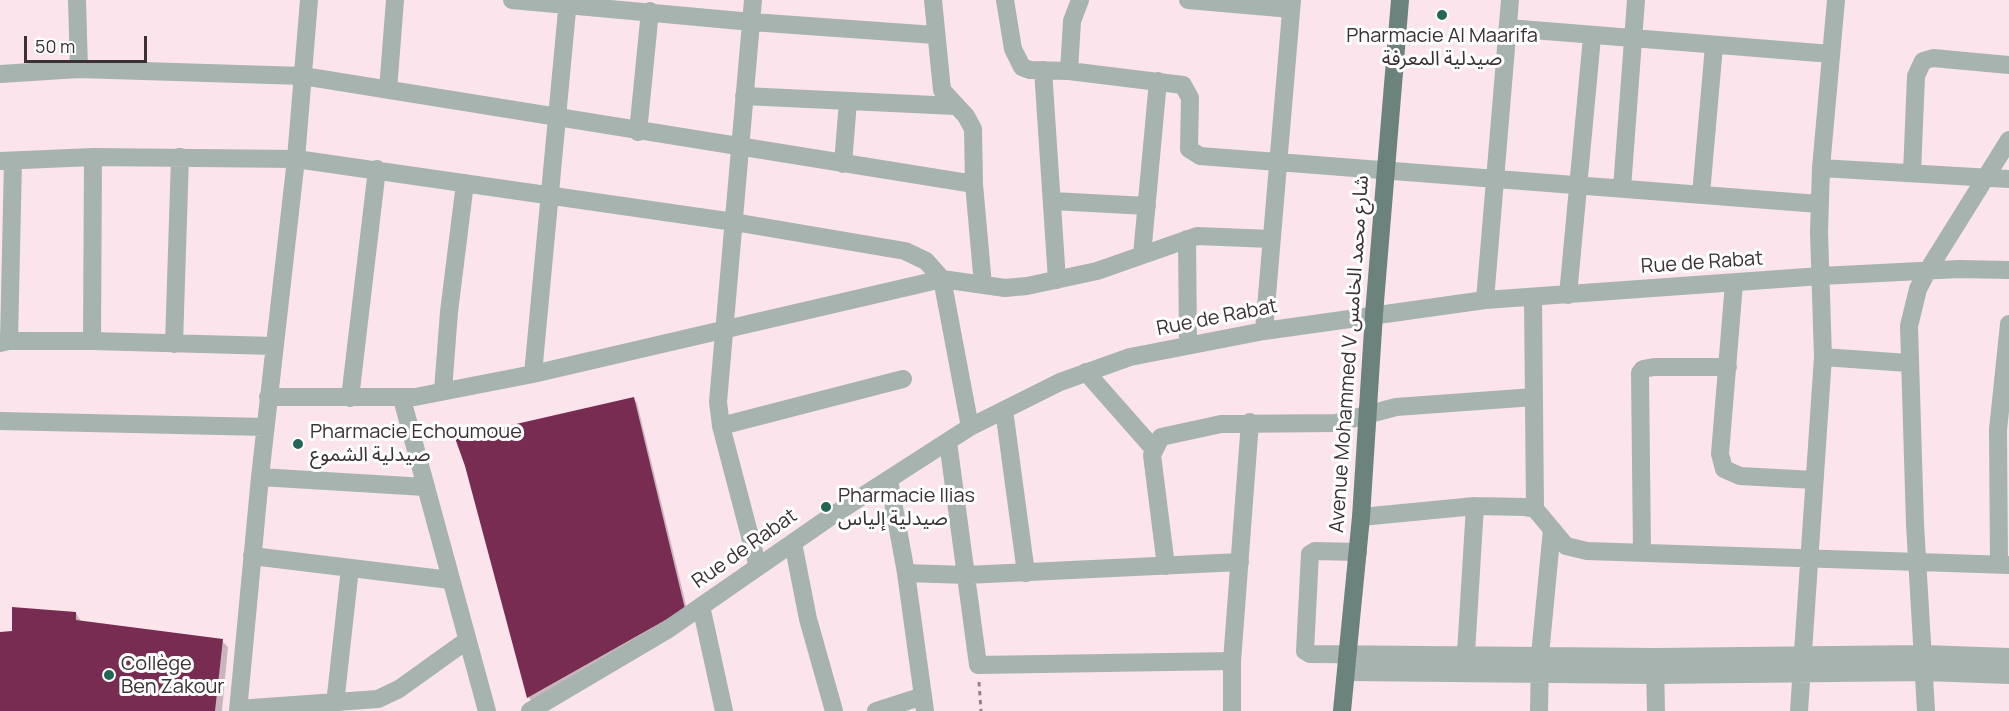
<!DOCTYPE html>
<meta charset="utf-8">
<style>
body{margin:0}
#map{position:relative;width:2009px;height:711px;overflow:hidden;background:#fce4ed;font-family:Manrope,sans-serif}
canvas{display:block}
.scale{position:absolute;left:24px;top:36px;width:123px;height:27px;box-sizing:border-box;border:3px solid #3b3034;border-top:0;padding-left:8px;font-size:18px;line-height:21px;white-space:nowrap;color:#3b3034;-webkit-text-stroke:4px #fff;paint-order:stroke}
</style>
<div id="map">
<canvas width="2009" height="711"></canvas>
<div class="scale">50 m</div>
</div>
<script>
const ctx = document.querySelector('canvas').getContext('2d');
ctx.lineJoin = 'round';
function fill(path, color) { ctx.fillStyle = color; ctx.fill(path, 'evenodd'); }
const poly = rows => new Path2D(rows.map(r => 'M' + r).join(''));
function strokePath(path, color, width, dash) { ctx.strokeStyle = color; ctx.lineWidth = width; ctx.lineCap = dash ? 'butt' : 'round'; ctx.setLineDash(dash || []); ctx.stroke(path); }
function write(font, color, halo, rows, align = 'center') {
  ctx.font = font + ' Manrope,"Noto Sans Arabic",sans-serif'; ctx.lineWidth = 6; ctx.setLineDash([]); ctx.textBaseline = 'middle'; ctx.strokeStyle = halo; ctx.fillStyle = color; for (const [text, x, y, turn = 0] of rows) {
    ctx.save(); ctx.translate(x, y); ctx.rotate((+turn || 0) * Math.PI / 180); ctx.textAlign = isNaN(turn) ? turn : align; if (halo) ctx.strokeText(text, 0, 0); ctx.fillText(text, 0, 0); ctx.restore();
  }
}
fill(poly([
 [634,399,637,403,688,613,532,701,528,697],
 [76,613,82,623,222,641,228,647,222,711,0,711,0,634,13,633]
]), '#0003');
fill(poly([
 [634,397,685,609,527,698,465,466,455,438],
 [12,607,76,612,76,620,223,639,215,711,0,711,0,632,12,631]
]), '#792c51');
strokePath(poly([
 [979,682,981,711]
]), '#948389', 3, [4.5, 4.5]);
strokePath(poly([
 [77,0,79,69],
 [512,0,752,22,935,35],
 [753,0,718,402,721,426,758,567],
 [933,0,942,90,966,116,973,129,974,184,983,285],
 [1005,0,1013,49,1022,67,1030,70,1069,71,1183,85,1190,98,1189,149,1200,156,1819,204],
 [1188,0,1291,9],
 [1508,28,1831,54],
 [1043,70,1057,280],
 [1069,71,1072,21,1080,0],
 [0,74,79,69,303,76,974,184],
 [388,90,395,0],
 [744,96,955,106],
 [638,132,650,11],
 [0,161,93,157,296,159,734,222,905,251,926,261,942,279,1005,288,1027,286,1097,271,1197,236,1271,239],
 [843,164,848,101],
 [1821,168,2009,179],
 [1912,173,1916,76,1923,61,1933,58,2009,65],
 [1622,188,1636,0],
 [1701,194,1714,46],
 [1053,201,1147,206],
 [1187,239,1188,345],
 [1142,255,1158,81],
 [1734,283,1720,454,1724,469,1740,476,1814,480],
 [1568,295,1592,37],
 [1533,297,1535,509],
 [1485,300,1510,0],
 [1264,331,1292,0],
 [9,341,13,161],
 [92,341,93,157],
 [0,343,9,341,92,341,274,346],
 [174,344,180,157],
 [1823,357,1908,363],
 [1086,372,1153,448],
 [533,374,568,0],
 [443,391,449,312,465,183],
 [268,397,415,397,533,374,942,279,970,427],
 [350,398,377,169],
 [402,399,487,711],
 [1004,410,1026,573],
 [0,421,265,427],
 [721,426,903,379],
 [948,442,978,665,1232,661],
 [260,477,425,487],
 [889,480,906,573,925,711],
 [1361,517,1475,506,1524,507,1535,509,1566,546,1587,551,2009,565],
 [793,543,808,619,834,711],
 [1358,552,1315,551,1310,554,1305,651,1310,654,1655,657,1924,654,2009,657],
 [1642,553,1640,373,1643,369,1654,367,1728,367],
 [252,556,450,580],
 [1999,564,1998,430,2009,324],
 [1166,566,1152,455,1161,437,1221,424,1336,423,1396,407,1534,397],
 [906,573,966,575,1240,562],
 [701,606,724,711],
 [1466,653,1475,506],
 [1655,665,1656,711],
 [1347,672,1655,675,1925,672,2009,675],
 [335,704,350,568],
 [238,709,378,699,399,689,466,641],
 [238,711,260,477,296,159,309,0],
 [530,711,667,630,830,517,970,427,1060,382,1130,357,1264,331,1485,300,1821,276,1959,269,2009,270],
 [876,711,923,696],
 [1232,711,1232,661,1250,422],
 [1539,711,1540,655,1552,529],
 [1799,711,1823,357,1819,232,1821,168,1836,0],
 [1926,711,1915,524,1909,326,1918,289,1928,270,2009,140]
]), '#a6b3af', 18);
strokePath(poly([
 [1342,711,1361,517,1374,314,1400,0]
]), '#6b837c', 18);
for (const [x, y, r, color] of [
 [1442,15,6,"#246656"],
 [298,444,6,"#246656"],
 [826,507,6,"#246656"],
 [109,675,6,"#246656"]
]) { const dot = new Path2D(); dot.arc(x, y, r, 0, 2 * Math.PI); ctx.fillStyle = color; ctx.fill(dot); strokePath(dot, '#fff', 2); }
write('20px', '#3b3034', '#fff', [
 ["Pharmacie Al Maarifa",1442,36,"center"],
 ["صيدلية المعرفة",1442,59,"center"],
 ["Pharmacie Echoumoue",310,432],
 ["صيدلية الشموع",310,455],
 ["Pharmacie Ilias",838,496],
 ["صيدلية إلياس",838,519],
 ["Collège",121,664],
 ["Ben Zakour",121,687]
], 'left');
write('20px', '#3b3034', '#fff', [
 ["Rue de Rabat",1702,263,-4],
 ["Rue de Rabat",1217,318,-11],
 ["Avenue Mohammed V شارع محمد الخامس",1350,354,-86],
 ["Rue de Rabat",745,549,-35]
]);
</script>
